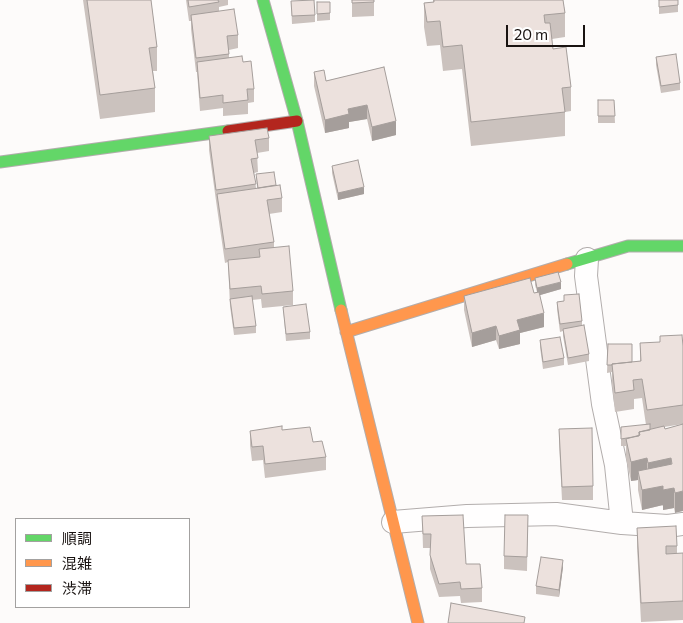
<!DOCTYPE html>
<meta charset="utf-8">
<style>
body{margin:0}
#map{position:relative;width:683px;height:623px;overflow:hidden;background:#fdfbfa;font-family:Commissioner,"Noto Sans JP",sans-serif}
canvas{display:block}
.legend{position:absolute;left:15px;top:518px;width:175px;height:90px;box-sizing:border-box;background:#fff;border:1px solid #a3a1a0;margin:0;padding:6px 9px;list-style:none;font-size:15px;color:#191311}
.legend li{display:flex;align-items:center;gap:10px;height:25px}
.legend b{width:25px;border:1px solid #a3a1a0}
.scale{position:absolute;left:506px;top:25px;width:79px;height:22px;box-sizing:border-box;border:2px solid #191311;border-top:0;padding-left:6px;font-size:15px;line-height:18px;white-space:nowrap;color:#191311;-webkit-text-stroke:4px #fff;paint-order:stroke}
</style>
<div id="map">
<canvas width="683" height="623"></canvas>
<ul class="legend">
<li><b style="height:6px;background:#63d668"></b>順調</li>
<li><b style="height:6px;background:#ff974d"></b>混雑</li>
<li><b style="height:6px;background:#b3261e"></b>渋滞</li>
</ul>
<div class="scale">20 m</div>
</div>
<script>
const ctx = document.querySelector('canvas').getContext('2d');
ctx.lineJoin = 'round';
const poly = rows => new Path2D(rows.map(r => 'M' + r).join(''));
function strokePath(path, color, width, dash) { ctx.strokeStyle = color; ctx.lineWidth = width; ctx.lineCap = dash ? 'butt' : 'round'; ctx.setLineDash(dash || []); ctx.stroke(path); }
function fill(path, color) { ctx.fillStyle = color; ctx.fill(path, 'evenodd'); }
const street = poly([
 [587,259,586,276,603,404,616,465,622,523],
 [393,522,467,516,556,514,622,523,668,526,683,524]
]);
const fast = poly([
 [263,0,297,121,341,310],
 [0,162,228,131],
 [567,264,628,246,683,246]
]);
const slow = poly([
 [341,310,418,623],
 [346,332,567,264]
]);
const jam = poly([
 [228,131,297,121]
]);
strokePath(street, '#b2adac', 24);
strokePath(fast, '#b2adac', 13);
strokePath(slow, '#b2adac', 13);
strokePath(jam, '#b2adac', 13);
strokePath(street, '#fffefe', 22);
strokePath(fast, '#63d668', 11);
strokePath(slow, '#ff974d', 11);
strokePath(jam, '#b3261e', 11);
fill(poly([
 [83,0,151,0,157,47,157,71,153,71,155,88,155,112,100,119],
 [186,0,228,0,228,5,219,7,219,11,238,35,238,48,229,50,229,58,243,62,254,89,254,102,248,103,248,114,223,116,223,108,200,111,197,72,196,72,191,29,191,21,189,21],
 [352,0,374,0,374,16,352,17],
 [433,0,563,0,565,13,565,37,552,39,553,49,571,87,571,111,565,112,565,136,471,146,462,69,443,71,440,45,427,46,424,27,424,3,433,2],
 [659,0,678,0,678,12,659,14],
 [291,1,315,15,315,22,292,24],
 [317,2,330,13,330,20,317,21],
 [656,57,680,83,680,90,661,93,656,65],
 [384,67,396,135,372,141,367,119,349,122,349,128,325,133,314,86,314,72,326,81],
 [598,100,614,100,615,123,598,123],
 [209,136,269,138,269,151,257,153,258,172,254,173,256,188,257,188,256,174,276,185,282,198,282,212,269,214,274,242,274,247,293,291,293,305,262,308,261,299,252,300,256,326,256,333,234,335,230,306,228,262,225,263,217,208,209,150],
 [332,166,364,194,338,200,332,173],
 [535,278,561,289,540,295,544,327,520,333,520,344,499,349,496,340,472,347,464,310,464,296,534,293,537,292,535,285],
 [564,295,582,321,582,326,589,354,589,361,568,365,563,336,563,331,560,332,557,309,557,302,564,301],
 [283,307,310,332,310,339,286,341],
 [540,340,564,358,564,365,543,369,540,347],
 [640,343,683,346,683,424,664,427,665,429,683,424,675,513,674,508,663,510,663,505,642,510,638,490,638,480,631,481,626,458,626,446,621,446,621,434,646,425,642,398,634,399,634,409,615,412,612,383,612,372,607,373,608,344,632,362,640,361],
 [559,429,593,486,593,500,562,500,559,442],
 [282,430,313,442,326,457,326,470,265,478,263,460,252,461,250,445,250,431],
 [528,515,527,571,504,569,504,556],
 [422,516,466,564,482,588,482,602,461,603,460,596,439,597,430,569,430,548,423,548],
 [637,528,677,546,677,554,683,553,683,620,641,622,637,547],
 [563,567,559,597,536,594,536,586]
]), '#cbc2be');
fill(poly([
 [367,105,367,119,349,122,349,128,325,133,325,120,348,109],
 [396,121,396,135,372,141,372,127],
 [364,187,364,194,338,200,338,193],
 [561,282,561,289,537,296,537,288],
 [544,313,544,327,520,333,520,344,499,349,499,336,517,320],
 [496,326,496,340,472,347,472,333],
 [647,458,647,478,638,471,638,480,631,481,631,462],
 [671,458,671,477,648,482,648,463],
 [663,486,663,505,642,510,642,490],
 [674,488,674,508,663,510,663,490],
 [683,491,683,511,675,513,675,493],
 [563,560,563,567,559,597,559,590]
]), '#a59e9b');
const building = poly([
 [87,0,151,0,157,47,149,48,155,88,100,95,87,0],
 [188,0,218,0,219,2,189,7,188,0],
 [314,0,315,15,292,16,291,1,314,0],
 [352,0,374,0,374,2,352,3,352,0],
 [434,0,563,0,565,13,544,15,545,23,550,23,553,49,566,47,571,87,562,88,565,112,471,122,462,45,443,47,440,21,427,22,424,3,434,2,434,0],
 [659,0,678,0,678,5,659,7,659,0],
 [317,2,330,2,330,13,317,14,317,2],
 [234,9,238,35,227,36,229,54,196,58,191,15,234,9],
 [676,54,680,83,661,86,656,57,676,54],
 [242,56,243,62,251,61,254,89,247,89,248,100,223,103,223,95,200,98,197,62,242,56],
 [384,67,396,121,372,127,367,105,348,109,349,114,325,120,314,72,324,70,326,81,384,67],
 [598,100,614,100,615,116,598,116,598,100],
 [267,128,269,138,255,140,258,158,251,159,256,184,216,190,209,136,267,128],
 [358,160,364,187,338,193,332,166,358,160],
 [274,172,276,185,258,188,256,174,274,172],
 [280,185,282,198,267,200,274,242,225,249,217,194,280,185],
 [289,246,293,291,262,294,261,286,230,289,228,260,260,257,259,249,289,246],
 [558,272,561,282,537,288,535,278,558,272],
 [530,278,534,293,539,292,544,313,517,320,520,330,499,336,496,326,472,333,464,296,530,278],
 [579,294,582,321,560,324,557,302,564,301,564,295,579,294],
 [252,296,256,326,234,328,230,299,252,296],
 [306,304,310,332,286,334,283,307,306,304],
 [584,325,589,354,568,358,563,329,584,325],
 [682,335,683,346,683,405,647,410,642,379,633,380,634,390,615,393,612,364,641,361,640,343,660,342,660,336,682,335],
 [560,337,564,358,543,362,540,340,560,337],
 [608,344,632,344,632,362,612,364,612,365,607,365,608,344],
 [650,424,650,430,639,432,639,436,621,439,621,427,650,424],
 [683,424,683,491,675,493,674,488,663,490,663,486,642,490,638,471,672,464,671,458,648,463,647,458,631,462,626,439,640,435,639,432,664,426,665,429,683,424],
 [282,426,282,430,310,427,313,442,322,441,326,457,265,464,263,446,252,447,250,431,282,426],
 [592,428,593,486,562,487,559,429,592,428],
 [463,515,466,564,480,564,482,588,461,589,460,582,439,584,430,555,431,534,423,534,422,516,463,515],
 [505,515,528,515,527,557,504,556,505,515],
 [676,526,677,546,666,546,666,554,683,553,683,601,641,603,637,528,676,526],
 [541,557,563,560,559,590,536,586,541,557],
 [451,603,525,617,524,623,448,623,451,603]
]);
fill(building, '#ece1dd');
strokePath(building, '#a59e9b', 1);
</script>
